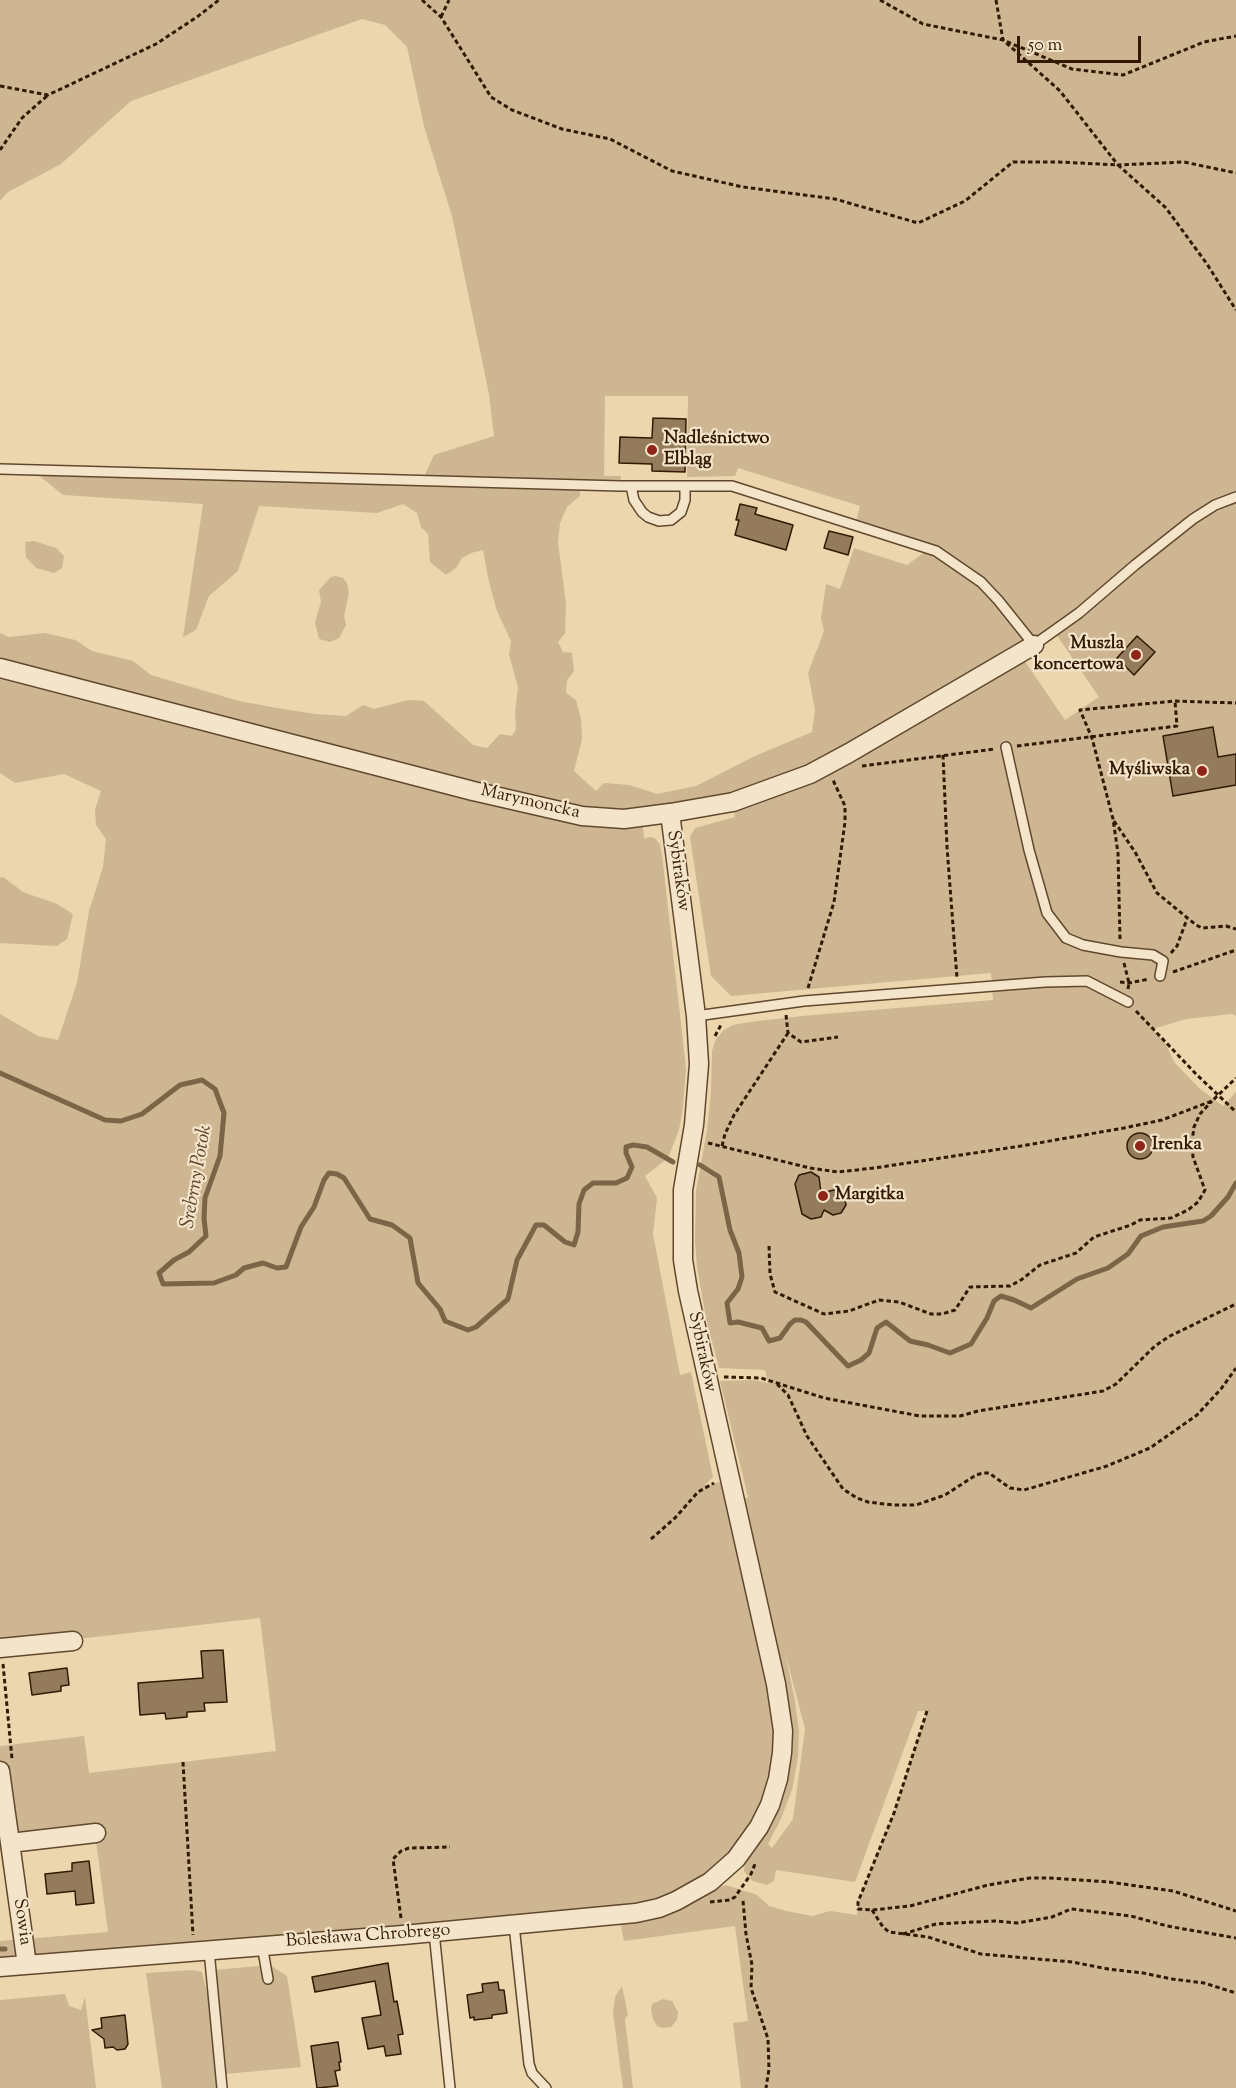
<!DOCTYPE html>
<meta charset="utf-8">
<style>
body{margin:0}
#map{position:relative;width:1236px;height:2088px;overflow:hidden;background:#ecd6ae;font-family:"Sorts Mill Goudy",serif}
canvas{display:block}
.scale{position:absolute;left:1017px;top:36px;width:124px;height:27px;box-sizing:border-box;border:3px solid #331902;border-top:0;padding-left:8px;font-size:18px;line-height:21px;white-space:nowrap;color:#331902;-webkit-text-stroke:4px #f3e4ca;paint-order:stroke}
</style>
<div id="map">
<canvas width="1236" height="2088"></canvas>
<div class="scale">50 m</div>
</div>
<script>
const ctx = document.querySelector('canvas').getContext('2d');
ctx.lineJoin = 'round';
function fill(path, color) { ctx.fillStyle = color; ctx.fill(path, 'evenodd'); }
const poly = rows => new Path2D(rows.map(r => 'M' + r).join(''));
function strokePath(path, color, width, dash) { ctx.strokeStyle = color; ctx.lineWidth = width; ctx.lineCap = dash ? 'butt' : 'round'; ctx.setLineDash(dash || []); ctx.stroke(path); }
function write(font, color, halo, rows, align = 'center') {
  ctx.font = font + ' "Sorts Mill Goudy",serif'; ctx.lineWidth = 4.5; ctx.setLineDash([]); ctx.textBaseline = 'middle'; ctx.strokeStyle = halo; ctx.fillStyle = color; for (const [text, x, y, turn = 0] of rows) {
    ctx.save(); ctx.translate(x, y); ctx.rotate((+turn || 0) * Math.PI / 180); ctx.textAlign = isNaN(turn) ? turn : align; if (halo) ctx.strokeText(text, 0, 0); ctx.fillText(text, 0, 0); ctx.restore();
  }
}
fill(poly([
 [0,0,1236,0,1236,1016,1232,1014,1186,1019,1153,1029,1165,1043,1175,1063,1199,1088,1223,1106,1236,1092,1236,2088,741,2088,733,2023,748,2021,735,1926,624,1941,620,1922,726,1885,757,1895,769,1906,786,1911,812,1916,830,1911,857,1915,858,1902,894,1813,927,1711,918,1711,855,1882,776,1870,774,1881,767,1885,753,1881,746,1874,744,1871,745,1862,788,1768,742,1500,748,1497,720,1381,754,1380,768,1383,765,1370,719,1368,706,1318,697,1267,695,1241,696,1191,707,1130,711,1091,712,1051,716,1039,724,1030,733,1025,750,1022,802,1016,993,1000,991,973,731,996,711,976,690,837,695,828,735,817,733,803,642,817,644,838,651,837,656,839,660,845,662,855,686,1068,683,1107,679,1130,668,1158,645,1176,657,1198,653,1234,680,1375,691,1372,713,1477,704,1486,723,1481,768,1688,775,1735,774,1762,763,1803,739,1844,706,1876,678,1892,650,1902,608,1909,0,1960,0,1941,108,1932,95,1833,10,1843,0,1771,0,1746,84,1736,89,1773,276,1751,260,1618,0,1648,0,1014,38,1036,58,1040,77,983,89,911,103,867,106,839,96,825,95,810,101,791,64,774,15,783,0,773,0,633,9,637,45,633,75,640,92,651,133,661,151,675,239,701,277,708,315,714,346,716,363,705,374,709,408,700,424,701,473,745,487,748,500,734,512,736,516,729,515,712,518,687,509,655,511,641,497,611,489,582,483,550,471,553,462,558,456,568,446,575,430,562,428,534,421,527,417,513,403,504,377,513,259,506,238,571,209,596,196,630,183,637,203,504,63,495,32,470,422,481,434,455,494,436,489,394,452,216,424,126,407,47,385,25,362,19,131,101,61,164,8,192,0,201],
 [605,396,688,396,687,477,735,476,738,468,860,506,855,526,929,549,907,565,854,548,840,589,826,584,821,618,824,631,808,673,815,710,812,732,755,756,696,786,657,794,630,785,604,783,596,791,574,771,582,739,581,719,576,700,566,693,567,680,574,671,572,653,563,652,558,642,565,633,566,604,558,542,560,523,567,507,580,496,580,485,620,486,621,476,604,476],
 [1054,631,1099,697,1065,720,1020,654],
 [785,1652,805,1729,793,1819,772,1848,768,1844,780,1821,792,1790,798,1757,799,1732,795,1701],
 [34,541,56,548,64,556,62,568,54,573,36,568,26,557,25,542],
 [336,576,343,578,347,583,349,593,344,616,346,625,339,638,330,642,319,639,315,622,321,602,319,590,331,577],
 [3,877,23,892,57,904,73,914,67,939,57,946,0,943,0,878],
 [270,1965,287,1976,301,2067,225,2074,214,1970],
 [193,1970,202,1972,208,1997,219,2088,162,2088,146,1973],
 [622,1986,628,2015,625,2019,633,2088,623,2088,613,2013,615,1997],
 [65,1994,69,2006,81,2010,85,1997,96,2088,0,2088,0,2000],
 [663,1999,672,2001,678,2012,677,2020,671,2027,663,2028,657,2026,653,2019,651,2009,652,2004]
]), '#cdb691');
strokePath(poly([
 [0,1073,105,1120,121,1121,142,1114,180,1085,202,1080,215,1089,224,1113,220,1156,205,1198,204,1218,206,1236,189,1252,174,1260,159,1273,163,1284,214,1283,236,1275,244,1268,263,1263,277,1268,286,1267,301,1227,314,1207,324,1180,329,1173,337,1174,344,1178,370,1219,392,1225,410,1238,418,1283,440,1309,445,1321,468,1330,476,1327,508,1299,517,1260,536,1225,544,1225,565,1242,574,1245,578,1232,579,1204,584,1190,593,1183,616,1183,627,1178,632,1167,626,1153,626,1147,633,1145,647,1147,673,1162],
 [700,1165,719,1177,730,1230,739,1253,742,1277,738,1289,727,1303,730,1323,738,1322,762,1328,769,1341,780,1338,790,1324,795,1320,801,1320,806,1322,848,1366,861,1360,869,1353,877,1328,886,1322,910,1341,928,1345,950,1353,971,1344,987,1318,994,1301,1001,1296,1014,1300,1031,1308,1077,1279,1108,1268,1128,1254,1141,1236,1163,1227,1203,1221,1211,1216,1228,1197,1236,1183],
 [0,1949,5,1949]
]), '#7c6446', 5);
const building = poly([
 [653,418,686,419,685,472,652,471,652,464,619,463,620,437,652,438,653,418],
 [740,504,757,508,755,514,793,525,786,550,735,535,739,520,736,520,740,504],
 [829,531,853,537,848,555,824,548,829,531],
 [1137,636,1155,652,1134,675,1117,658,1137,636],
 [1213,727,1218,757,1236,754,1236,785,1173,796,1163,736,1213,727],
 '1127 1146a13 13 0 1 1 26 0a13 13 0 1 1-26 0Z',
 [811,1172,819,1177,821,1193,834,1190,844,1195,846,1205,841,1213,833,1215,824,1210,821,1217,811,1219,802,1214,795,1184,799,1175,811,1172],
 [223,1650,227,1702,204,1703,205,1711,187,1712,187,1717,166,1719,165,1713,140,1715,138,1683,203,1678,201,1651,223,1650],
 [67,1668,69,1685,61,1686,61,1691,32,1695,29,1673,67,1668],
 [89,1861,94,1903,76,1905,75,1891,47,1894,45,1874,72,1871,72,1863,89,1861],
 [388,1963,394,2002,397,2001,403,2034,398,2035,401,2054,386,2056,384,2046,368,2049,362,2018,381,2015,375,1981,315,1992,312,1977,388,1963],
 [498,1982,499,1990,504,1990,507,2013,492,2015,492,2018,474,2020,474,2017,470,2018,467,1995,483,1992,482,1984,498,1982],
 [125,2015,128,2044,125,2049,117,2050,113,2047,105,2048,104,2039,92,2030,102,2028,101,2018,125,2015],
 [338,2042,341,2062,339,2062,340,2070,335,2071,338,2086,317,2088,311,2046,338,2042]
]);
fill(building, '#937b5b');
strokePath(building, '#331902', 1.5);
const lane = poly([
 [0,469,620,486,732,486,936,551,981,582,998,600,1034,645,1079,613,1135,565,1193,519,1215,505,1236,497],
 [631,486,634,500,642,512,648,517,659,521,671,520,681,512,685,500,685,486],
 [1006,747,1029,850,1047,913,1066,938,1083,945,1121,952,1153,955,1163,961,1160,976],
 [696,1016,804,1001,1045,982,1087,981,1128,1002],
 [514,1925,529,2064,532,2073,546,2088],
 [434,1932,450,2088],
 [262,1945,268,1979],
 [209,1950,222,2088]
]);
const street = poly([
 [0,668,473,791,582,816,624,819,670,813,733,802,810,774,849,753,1034,645],
 [0,1648,73,1641],
 [0,1771,27,1965],
 [10,1843,96,1833],
 [0,1967,403,1935,636,1913,659,1908,676,1901,710,1882,736,1859,759,1827,770,1805,778,1779,782,1753,783,1731,776,1684,688,1291,683,1260,683,1190,694,1125,699,1064,696,1016,670,813]
]);
strokePath(lane, '#61482d', 12);
strokePath(street, '#61482d', 21);
strokePath(poly([
 [422,0,441,17,491,97,512,110,562,129,610,139,672,171,743,187,835,199,918,223,965,201,1013,162,1059,162,1118,165,1166,208,1207,264,1236,310],
 [880,0,923,24,1003,40,1072,69,1123,75,1204,42,1236,36],
 [996,0,1003,40,1060,91,1118,165,1184,162,1236,173],
 [441,17,449,0],
 [0,86,48,95,156,44,197,17,219,0],
 [0,150,22,118,48,95],
 [1017,746,1177,726,1175,701],
 [943,755,947,847,957,978],
 [862,766,995,749],
 [1114,821,1135,852,1157,893,1196,925,1202,928,1226,926,1236,929],
 [1120,939,1118,853,1113,819,1092,738,1080,710,1175,701,1236,703],
 [1171,953,1177,946,1187,919],
 [1124,963,1129,983,1128,989],
 [1173,972,1236,950],
 [1120,982,1129,983,1149,979],
 [808,988,834,902,845,822,845,806,833,780],
 [1136,1011,1196,1074,1236,1112],
 [786,1015,788,1033,801,1042,838,1037],
 [715,1036,722,1023],
 [708,1143,810,1168,838,1172,874,1168,1021,1146,1124,1128,1162,1120,1212,1101,1236,1078],
 [722,1146,725,1134,734,1115,788,1033],
 [769,1246,770,1274,775,1292,824,1314,849,1311,879,1300,899,1302,931,1314,942,1314,955,1310,970,1287,1010,1286,1021,1280,1040,1265,1076,1253,1094,1237,1131,1225,1140,1220,1171,1218,1188,1210,1198,1202,1205,1190,1193,1157,1192,1142,1194,1127,1200,1114,1212,1101],
 [724,1377,761,1378,824,1398,920,1416,960,1416,978,1411,1103,1391,1116,1384,1155,1346,1170,1336,1236,1304],
 [777,1384,788,1395,807,1436,843,1489,857,1498,868,1502,893,1505,916,1505,945,1495,976,1475,983,1473,989,1473,1010,1488,1024,1490,1107,1466,1150,1448,1197,1415,1221,1389,1236,1368],
 [651,1539,675,1518,698,1492,714,1483],
 [3,1664,12,1759],
 [927,1711,894,1813,858,1902,858,1909,872,1910,910,1906,988,1885,1030,1878,1050,1878,1109,1882,1173,1891,1236,1911],
 [183,1762,193,1935],
 [743,1901,746,1934,752,1965,751,1988,768,2039,769,2069,766,2088],
 [710,1902,730,1900,735,1897,751,1874,755,1864],
 [872,1910,883,1927,889,1932,928,1937,981,1954,1072,1962,1108,1969,1143,1973,1172,1979,1204,1983,1236,1993],
 [401,1918,393,1859,401,1851,409,1848,450,1847],
 [903,1934,936,1924,995,1921,1017,1923,1052,1917,1071,1909,1131,1916,1167,1926,1236,1938]
]), '#331902', 3, [4.5, 3]);
strokePath(lane, '#f3e4ca', 9);
strokePath(street, '#f3e4ca', 18);
for (const [x, y, r, color] of [
 [652,450,6,"#8f2418"],
 [1136,655,6,"#8f2418"],
 [1202,771,6,"#8f2418"],
 [1140,1146,6,"#8f2418"],
 [823,1196,6,"#8f2418"]
]) { const dot = new Path2D(); dot.arc(x, y, r, 0, 2 * Math.PI); ctx.fillStyle = color; ctx.fill(dot); strokePath(dot, '#f3e4ca', 2); }
write('bold 18px', '#331902', '#f3e4ca', [
 ["Nadleśnictwo",664,440],
 ["Elbląg",664,461],
 ["Muszla",1124,645,"right"],
 ["koncertowa",1124,666,"right"],
 ["Myśliwska",1190,771,"right"],
 ["Irenka",1152,1146],
 ["Margitka",835,1196]
], 'left');
write('18px', '#331902', '#f3e4ca', [
 ["Marymoncka",530,803,13],
 ["Sybiraków",677,871,82],
 ["Sybiraków",701,1352,78],
 ["Sowia",21,1922,82],
 ["Bolesława Chrobrego",368,1937,-4]
]);
write('italic 20px', '#5e452a', '#f3e4ca', [
 ["Srebrny Potok",198,1177,-80]
]);
</script>
